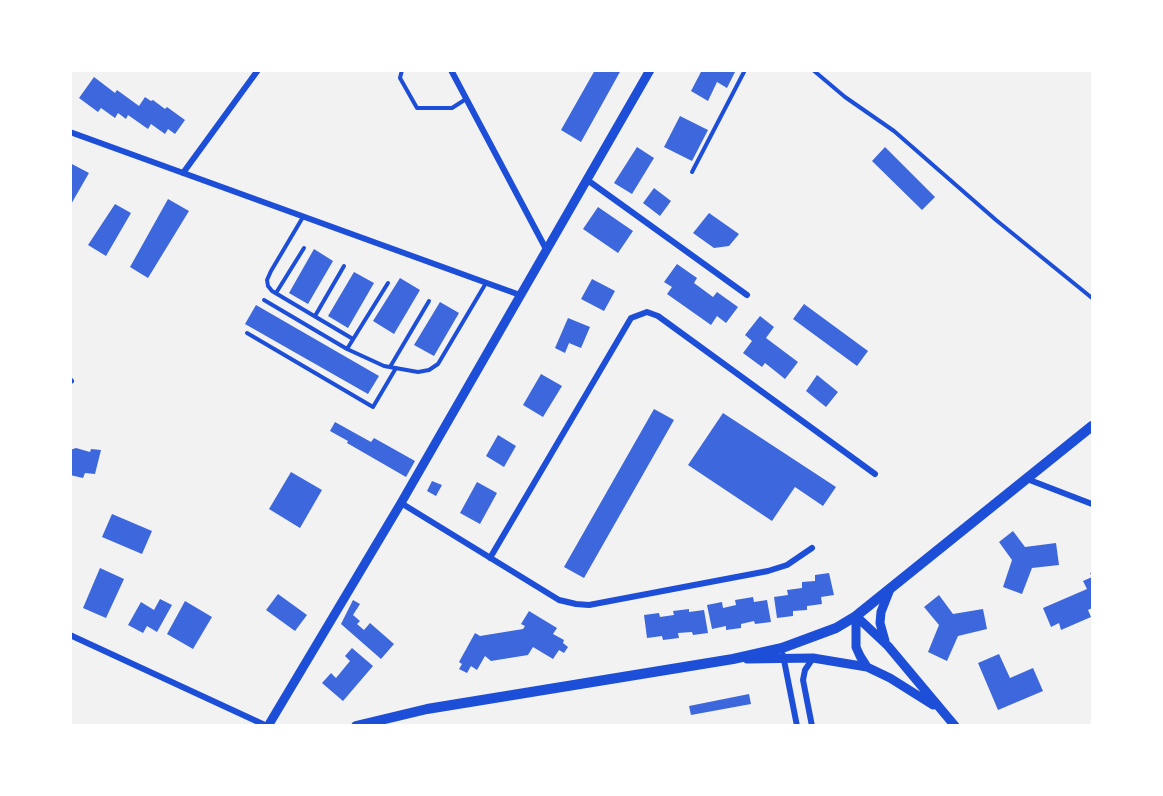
<!DOCTYPE html>
<style>
body{margin:0}
#map{position:relative;width:1163px;height:796px;overflow:hidden;background:#f2f2f2;font-family:"Alegreya Sans",sans-serif}
canvas{display:block}
.frame{position:absolute;inset:0;border:72px solid #fff;pointer-events:none}
</style>
<div id="map">
<canvas width="1163" height="796"></canvas>
<div class="frame"></div>
</div>
<script>
const ctx = document.querySelector('canvas').getContext('2d');
ctx.lineJoin = 'round';
function fill(path, color) { ctx.fillStyle = color; ctx.fill(path, 'evenodd'); }
const poly = rows => new Path2D(rows.map(r => 'M' + r).join(''));
function strokePath(path, color, width, dash) { ctx.strokeStyle = color; ctx.lineWidth = width; ctx.lineCap = dash ? 'butt' : 'round'; ctx.setLineDash(dash || []); ctx.stroke(path); }
fill(poly([
 [595,70,621,70,581,142,561,130],
 [702,70,736,70,727,88,717,82,708,101,691,91],
 [94,77,115,93,117,90,139,106,145,97,151,101,153,100,165,109,167,107,185,120,175,134,168,129,165,134,151,124,148,129,128,115,126,119,118,113,115,118,101,108,98,112,79,98],
 [680,116,708,130,692,161,664,147],
 [637,147,654,158,632,194,614,183],
 [885,147,935,197,922,210,872,161],
 [70,163,89,173,70,206],
 [654,188,671,201,660,216,643,203],
 [168,199,189,211,148,278,130,267],
 [115,204,131,213,106,256,88,245],
 [598,207,633,231,618,253,583,229],
 [709,213,739,234,729,246,714,248,693,233],
 [314,249,333,261,308,304,289,293],
 [677,264,697,278,694,283,713,297,717,292,738,307,726,323,717,316,711,325,667,294,672,287,664,282],
 [354,272,374,283,348,328,328,316],
 [400,278,420,290,394,334,373,321],
 [592,279,615,291,604,311,581,299],
 [440,302,459,313,434,356,414,345],
 [804,304,868,351,857,366,793,319],
 [256,305,379,376,368,394,245,324],
 [760,316,774,327,766,338,798,362,785,379,765,363,762,367,743,353,752,341,745,335],
 [568,318,590,327,581,348,569,343,565,353,555,348],
 [541,374,562,386,543,417,523,405],
 [817,375,838,392,826,407,806,391],
 [654,409,674,420,584,578,564,567],
 [723,413,836,487,823,506,795,487,772,521,688,465],
 [335,422,371,442,374,438,415,461,406,477,347,443,348,441,330,431],
 [498,435,516,446,504,467,486,456],
 [76,448,90,452,91,449,101,450,95,474,85,473,83,478,70,475,70,450],
 [291,472,322,490,300,528,269,509],
 [432,481,442,485,436,496,427,491],
 [477,482,497,493,480,524,460,513],
 [112,514,152,531,142,554,102,537],
 [1013,531,1025,547,1056,543,1059,565,1032,568,1022,594,1003,587,1012,560,999,542],
 [100,568,124,579,106,618,83,608],
 [1092,572,1092,608,1088,610,1091,617,1061,630,1059,623,1051,627,1043,608,1087,589,1083,581,1092,577,1090,573],
 [829,573,834,595,821,597,822,604,807,606,807,610,793,611,793,616,777,618,774,597,788,595,787,590,802,588,802,582,815,581,815,575],
 [278,594,307,615,295,631,266,610],
 [939,595,953,614,983,609,987,629,958,636,947,661,928,652,939,625,924,607],
 [753,597,754,602,767,600,771,622,755,624,754,621,741,624,741,628,726,630,726,626,712,629,707,605,722,602,723,608,736,605,735,600],
 [160,599,172,605,157,632,147,626,143,633,128,625,141,602,154,610],
 [353,600,360,604,353,615,360,621,357,624,364,630,370,623,394,644,381,659,341,624],
 [185,601,212,617,193,649,167,634],
 [689,609,689,612,704,610,708,633,693,635,692,632,678,633,679,638,663,640,662,636,647,638,644,615,659,613,660,617,674,615,673,611],
 [529,611,557,628,553,634,564,640,563,643,568,647,564,653,559,650,553,659,533,647,528,655,491,661,485,656,477,670,471,666,467,673,459,669,462,664,459,662,475,633,480,636,523,629,525,626,521,624],
 [352,648,373,666,343,701,322,683,331,673,336,678,350,661,345,656],
 [999,654,1010,678,1033,668,1043,691,998,710,978,663],
 [749,694,751,704,691,715,689,706]
]), '#3d67dc');
strokePath(poly([
 [402,70,400,78,417,108,452,108,466,99],
 [813,70,845,97,894,131,996,220,1092,298],
 [692,172,745,70],
 [303,217,271,271,267,280,268,286,272,291,353,339],
 [276,293,304,248],
 [264,300,347,349,384,366,418,372,429,370,438,364,486,283],
 [315,316,344,266],
 [247,333,373,407,396,368],
 [347,349,388,283],
 [390,367,429,301]
]), '#1d4ed8', 4);
strokePath(poly([
 [451,70,546,249],
 [70,132,520,295],
 [183,173,258,70],
 [586,179,747,295],
 [70,380,71,381],
 [1027,479,1092,504],
 [401,503,559,600,576,604,589,605,768,571,787,565,812,548],
 [490,558,631,318,647,312,658,316,875,474],
 [70,635,267,726],
 [783,655,797,726],
 [812,726,803,680,805,670,813,658]
]), '#1d4ed8', 6);
strokePath(poly([
 [856,616,888,646,955,726],
 [856,616,856,647,860,656,867,667,890,678,933,705],
 [885,641,880,623,881,612,890,589],
 [747,659,813,658,867,667],
 [268,726,401,503,650,70]
]), '#1d4ed8', 9);
strokePath(poly([
 [356,726,427,709,733,659,782,648,836,628,856,616,1092,426]
]), '#1d4ed8', 10);
</script>
